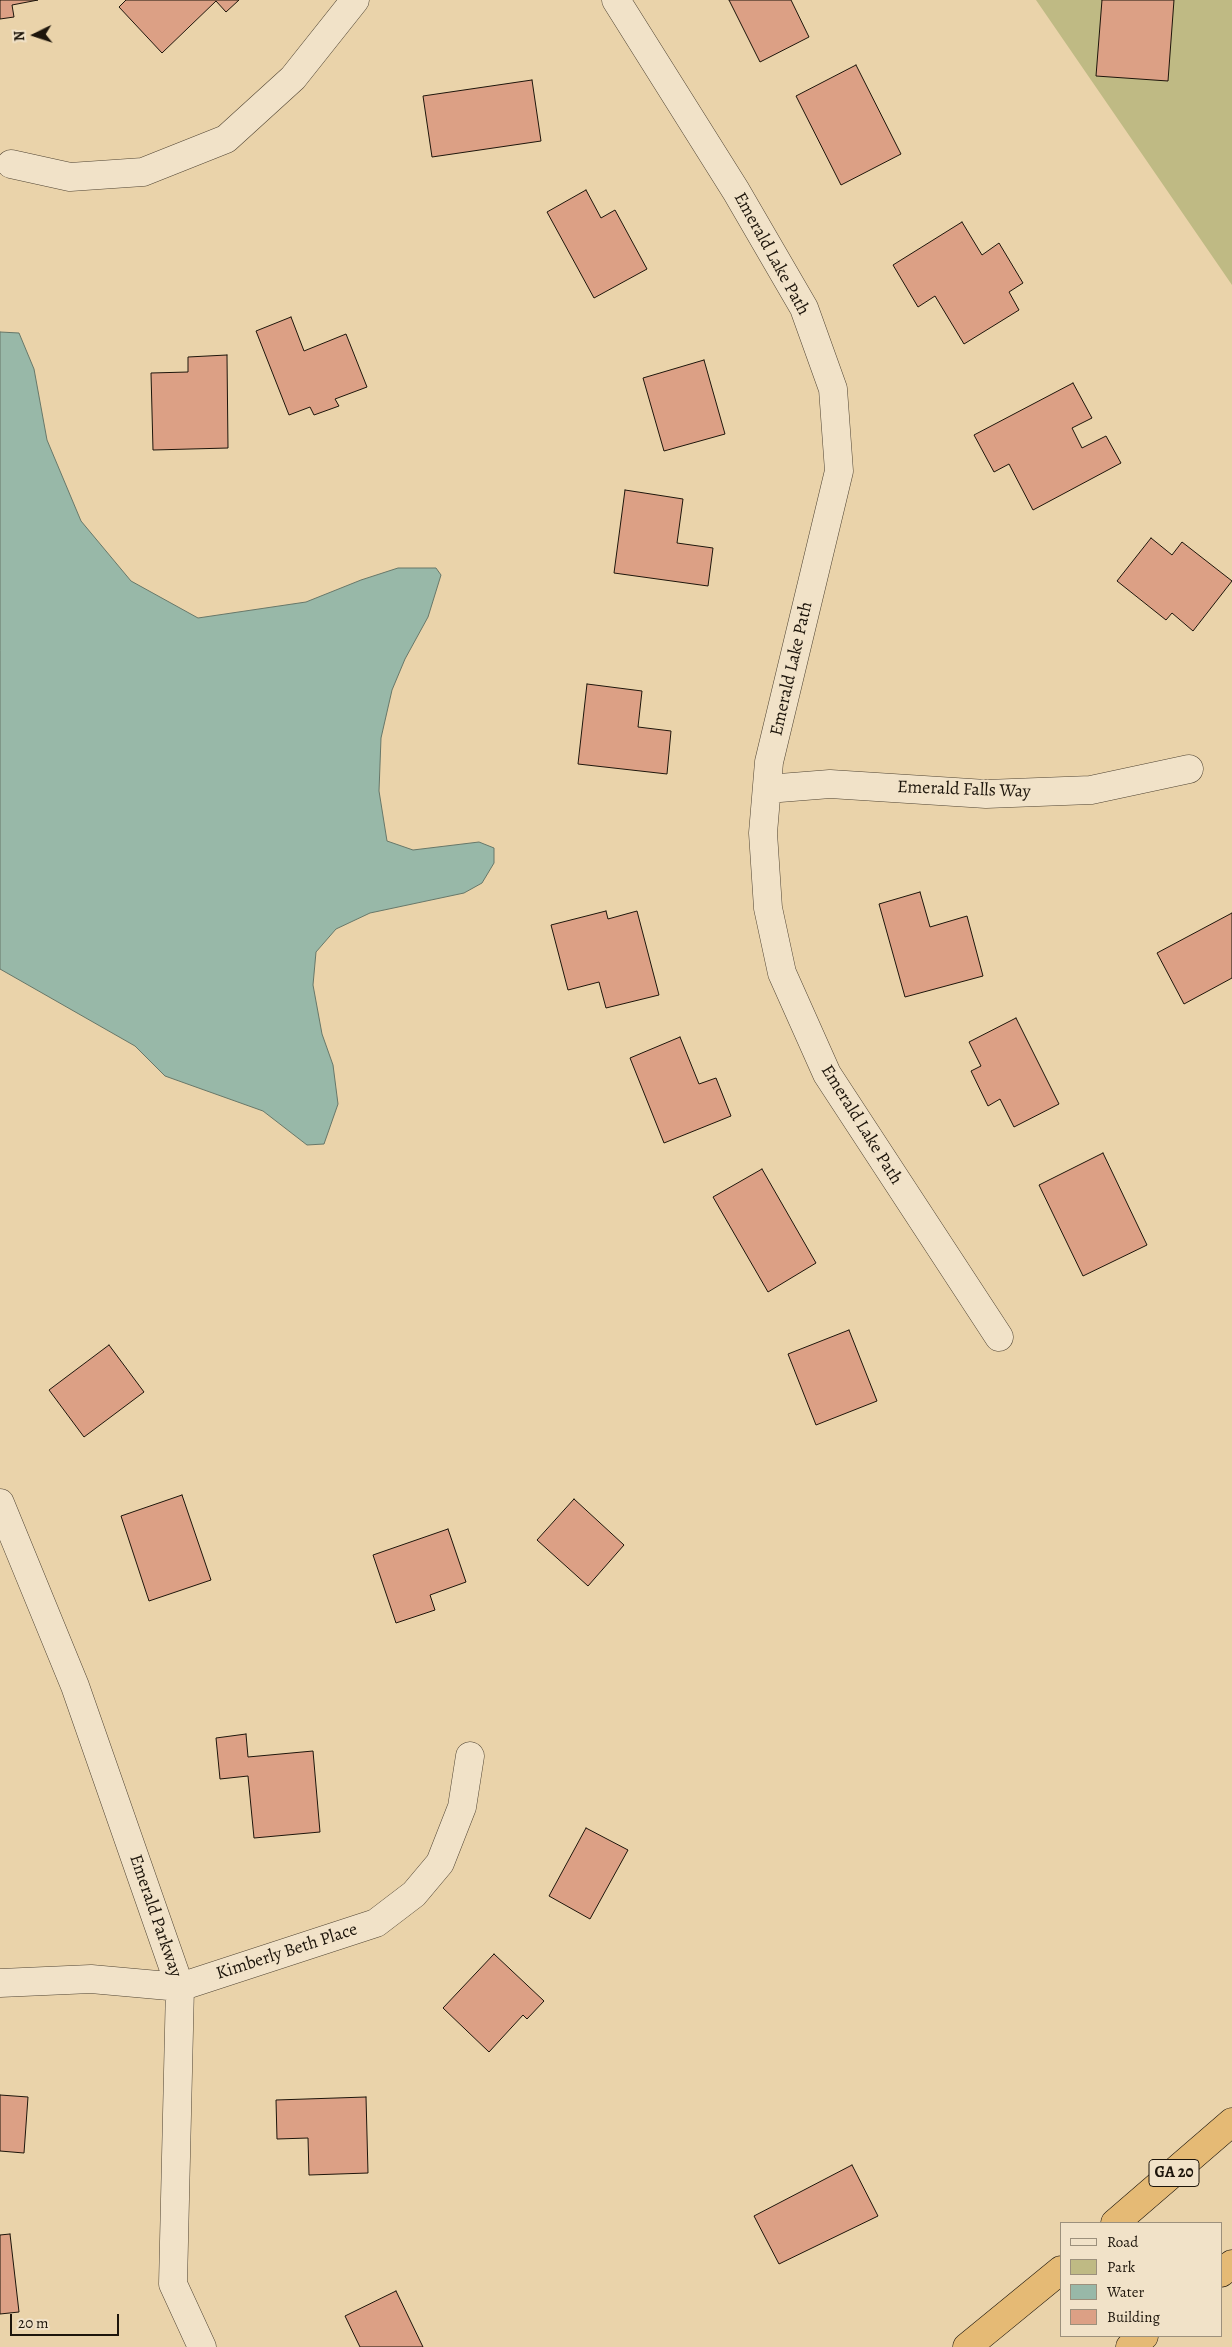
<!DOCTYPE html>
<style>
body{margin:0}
#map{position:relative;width:1232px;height:2347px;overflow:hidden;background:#ead3aa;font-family:Alegreya,serif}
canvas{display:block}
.legend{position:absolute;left:1060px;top:2222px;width:162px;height:115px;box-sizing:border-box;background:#f1e2c8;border:1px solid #9c907c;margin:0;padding:6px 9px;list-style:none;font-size:15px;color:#1d150b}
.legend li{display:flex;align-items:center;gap:10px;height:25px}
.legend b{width:25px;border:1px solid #9c907c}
.north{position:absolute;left:10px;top:10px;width:50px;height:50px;-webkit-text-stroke:4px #f1e2c8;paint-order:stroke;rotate:266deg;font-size:14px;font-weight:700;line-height:20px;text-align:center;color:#1d150b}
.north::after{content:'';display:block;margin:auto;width:18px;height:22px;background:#1d150b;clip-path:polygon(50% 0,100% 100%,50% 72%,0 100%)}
.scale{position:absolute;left:10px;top:2314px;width:109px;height:22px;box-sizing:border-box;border:2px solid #1d150b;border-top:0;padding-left:6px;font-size:15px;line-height:18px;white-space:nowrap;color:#1d150b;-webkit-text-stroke:4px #f1e2c8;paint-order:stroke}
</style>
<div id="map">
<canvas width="1232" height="2347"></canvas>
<ul class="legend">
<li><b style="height:6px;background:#f1e2c8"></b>Road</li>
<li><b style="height:14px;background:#bfba84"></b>Park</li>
<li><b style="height:14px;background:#98b8a8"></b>Water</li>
<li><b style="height:14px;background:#dca085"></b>Building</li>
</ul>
<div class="north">N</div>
<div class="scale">20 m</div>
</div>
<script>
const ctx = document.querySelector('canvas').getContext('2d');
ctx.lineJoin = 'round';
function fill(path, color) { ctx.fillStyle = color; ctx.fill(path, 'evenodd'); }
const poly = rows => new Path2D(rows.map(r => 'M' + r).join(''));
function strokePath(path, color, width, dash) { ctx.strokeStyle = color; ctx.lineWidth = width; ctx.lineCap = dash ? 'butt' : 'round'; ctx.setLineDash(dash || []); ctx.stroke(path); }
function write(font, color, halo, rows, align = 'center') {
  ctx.font = font + ' Alegreya,serif'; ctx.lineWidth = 4.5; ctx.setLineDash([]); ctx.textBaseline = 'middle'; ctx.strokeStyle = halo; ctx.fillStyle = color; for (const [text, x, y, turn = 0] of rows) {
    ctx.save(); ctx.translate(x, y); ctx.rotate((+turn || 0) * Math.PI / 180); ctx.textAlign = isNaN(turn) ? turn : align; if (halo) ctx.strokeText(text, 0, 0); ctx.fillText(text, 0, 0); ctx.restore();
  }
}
fill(poly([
 [1036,0,1232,0,1232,285]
]), '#bfba84');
const water = poly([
 [0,332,19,333,34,369,47,440,81,521,131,581,198,618,306,602,361,580,398,568,436,568,441,575,428,617,405,659,392,690,381,738,379,791,387,841,413,850,479,842,494,848,494,863,482,883,464,893,370,913,336,929,316,952,313,985,322,1034,333,1065,338,1104,324,1144,307,1145,263,1111,165,1076,135,1046,0,969,0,332]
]);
fill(water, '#98b8a8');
strokePath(water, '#677769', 1);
const building = poly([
 [0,0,38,0,12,5,14,17,0,19,0,0],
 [126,0,239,0,226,12,216,1,162,53,119,7,126,0],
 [729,0,791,0,809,37,760,62,729,0],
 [1102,0,1174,0,1168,81,1096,76,1102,0],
 [856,65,901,154,841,185,796,96,856,65],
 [532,80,541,141,432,157,423,96,532,80],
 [586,190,601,218,615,210,647,269,594,298,547,212,586,190],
 [962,222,982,255,999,243,1023,283,1009,292,1019,310,964,344,935,296,918,307,893,265,962,222],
 [291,317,304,351,346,334,367,387,335,399,339,406,314,415,310,407,289,415,256,331,291,317],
 [227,355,228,448,153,450,151,373,188,372,188,357,227,355],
 [704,360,725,434,664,451,643,378,704,360],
 [1073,383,1092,418,1072,428,1082,448,1106,436,1121,463,1033,510,1009,464,994,472,974,435,1073,383],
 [625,490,683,499,677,543,713,548,708,586,614,573,625,490],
 [1151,538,1172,555,1182,542,1232,581,1193,631,1172,613,1166,620,1117,581,1151,538],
 [587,684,642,691,638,727,671,731,667,774,578,764,587,684],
 [920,892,930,927,967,916,983,976,905,997,879,904,920,892],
 [606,911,608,919,637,911,659,995,606,1008,599,982,568,990,551,925,606,911],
 [1232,913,1232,978,1184,1004,1157,953,1232,913],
 [1016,1018,1059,1104,1014,1127,1000,1099,988,1106,971,1071,981,1066,969,1042,1016,1018],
 [680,1037,699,1084,716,1078,731,1116,664,1143,630,1058,680,1037],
 [1103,1153,1147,1245,1083,1276,1039,1185,1103,1153],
 [762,1169,816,1263,768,1292,713,1197,762,1169],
 [849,1330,877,1401,816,1425,788,1354,849,1330],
 [109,1345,144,1392,84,1437,49,1390,109,1345],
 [182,1495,211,1580,149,1601,121,1516,182,1495],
 [574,1499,624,1545,588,1586,537,1540,574,1499],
 [448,1529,466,1582,430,1595,435,1610,396,1623,373,1555,448,1529],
 [246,1734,248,1757,313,1751,320,1832,254,1838,248,1776,220,1779,216,1738,246,1734],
 [586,1828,628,1850,590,1919,549,1896,586,1828],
 [494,1954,544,2001,527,2019,523,2015,489,2052,443,2008,494,1954],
 [0,2095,28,2097,24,2153,0,2151,0,2095],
 [366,2097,368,2173,309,2175,308,2138,277,2139,276,2100,366,2097],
 [852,2165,878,2216,779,2264,754,2216,852,2165],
 [10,2234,19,2312,0,2314,0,2235,10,2234],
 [396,2291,423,2347,360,2347,345,2316,396,2291]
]);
fill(building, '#dca085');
strokePath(building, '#1d150b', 1);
const minor = poly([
 [616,0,736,191,804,308,833,389,839,471,769,762,763,833,768,908,782,973,827,1074,999,1337],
 [11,164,70,177,143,172,226,139,293,78,355,0],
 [767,789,830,784,986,794,1091,790,1189,769],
 [0,1503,75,1686,180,1987,173,2284,202,2347],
 [0,1983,91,1979,180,1987,376,1923,414,1894,440,1863,462,1807,470,1756]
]);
const highway = poly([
 [1115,2223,1232,2122],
 [1221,2273,1232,2264],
 [967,2347,1061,2270],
 [1130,2347,1144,2336]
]);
strokePath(minor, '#504433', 29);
strokePath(highway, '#1d150b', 29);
strokePath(minor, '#f1e2c8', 28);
strokePath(highway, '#e5ba75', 28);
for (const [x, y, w] of [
 [1174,2173,50]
]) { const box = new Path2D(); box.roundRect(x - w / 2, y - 13.5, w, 27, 4); ctx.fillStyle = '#f1e2c8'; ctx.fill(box); strokePath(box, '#1d150b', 1); }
write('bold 16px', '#1d150b', null, [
 ["GA 20",1174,2173]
]);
write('18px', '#1d150b', '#f1e2c8', [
 ["Emerald Lake Path",771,254,61],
 ["Emerald Lake Path",792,669,-77],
 ["Emerald Falls Way",964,790,2],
 ["Emerald Lake Path",861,1125,58],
 ["Emerald Parkway",155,1916,71],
 ["Kimberly Beth Place",287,1952,-18]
]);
</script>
